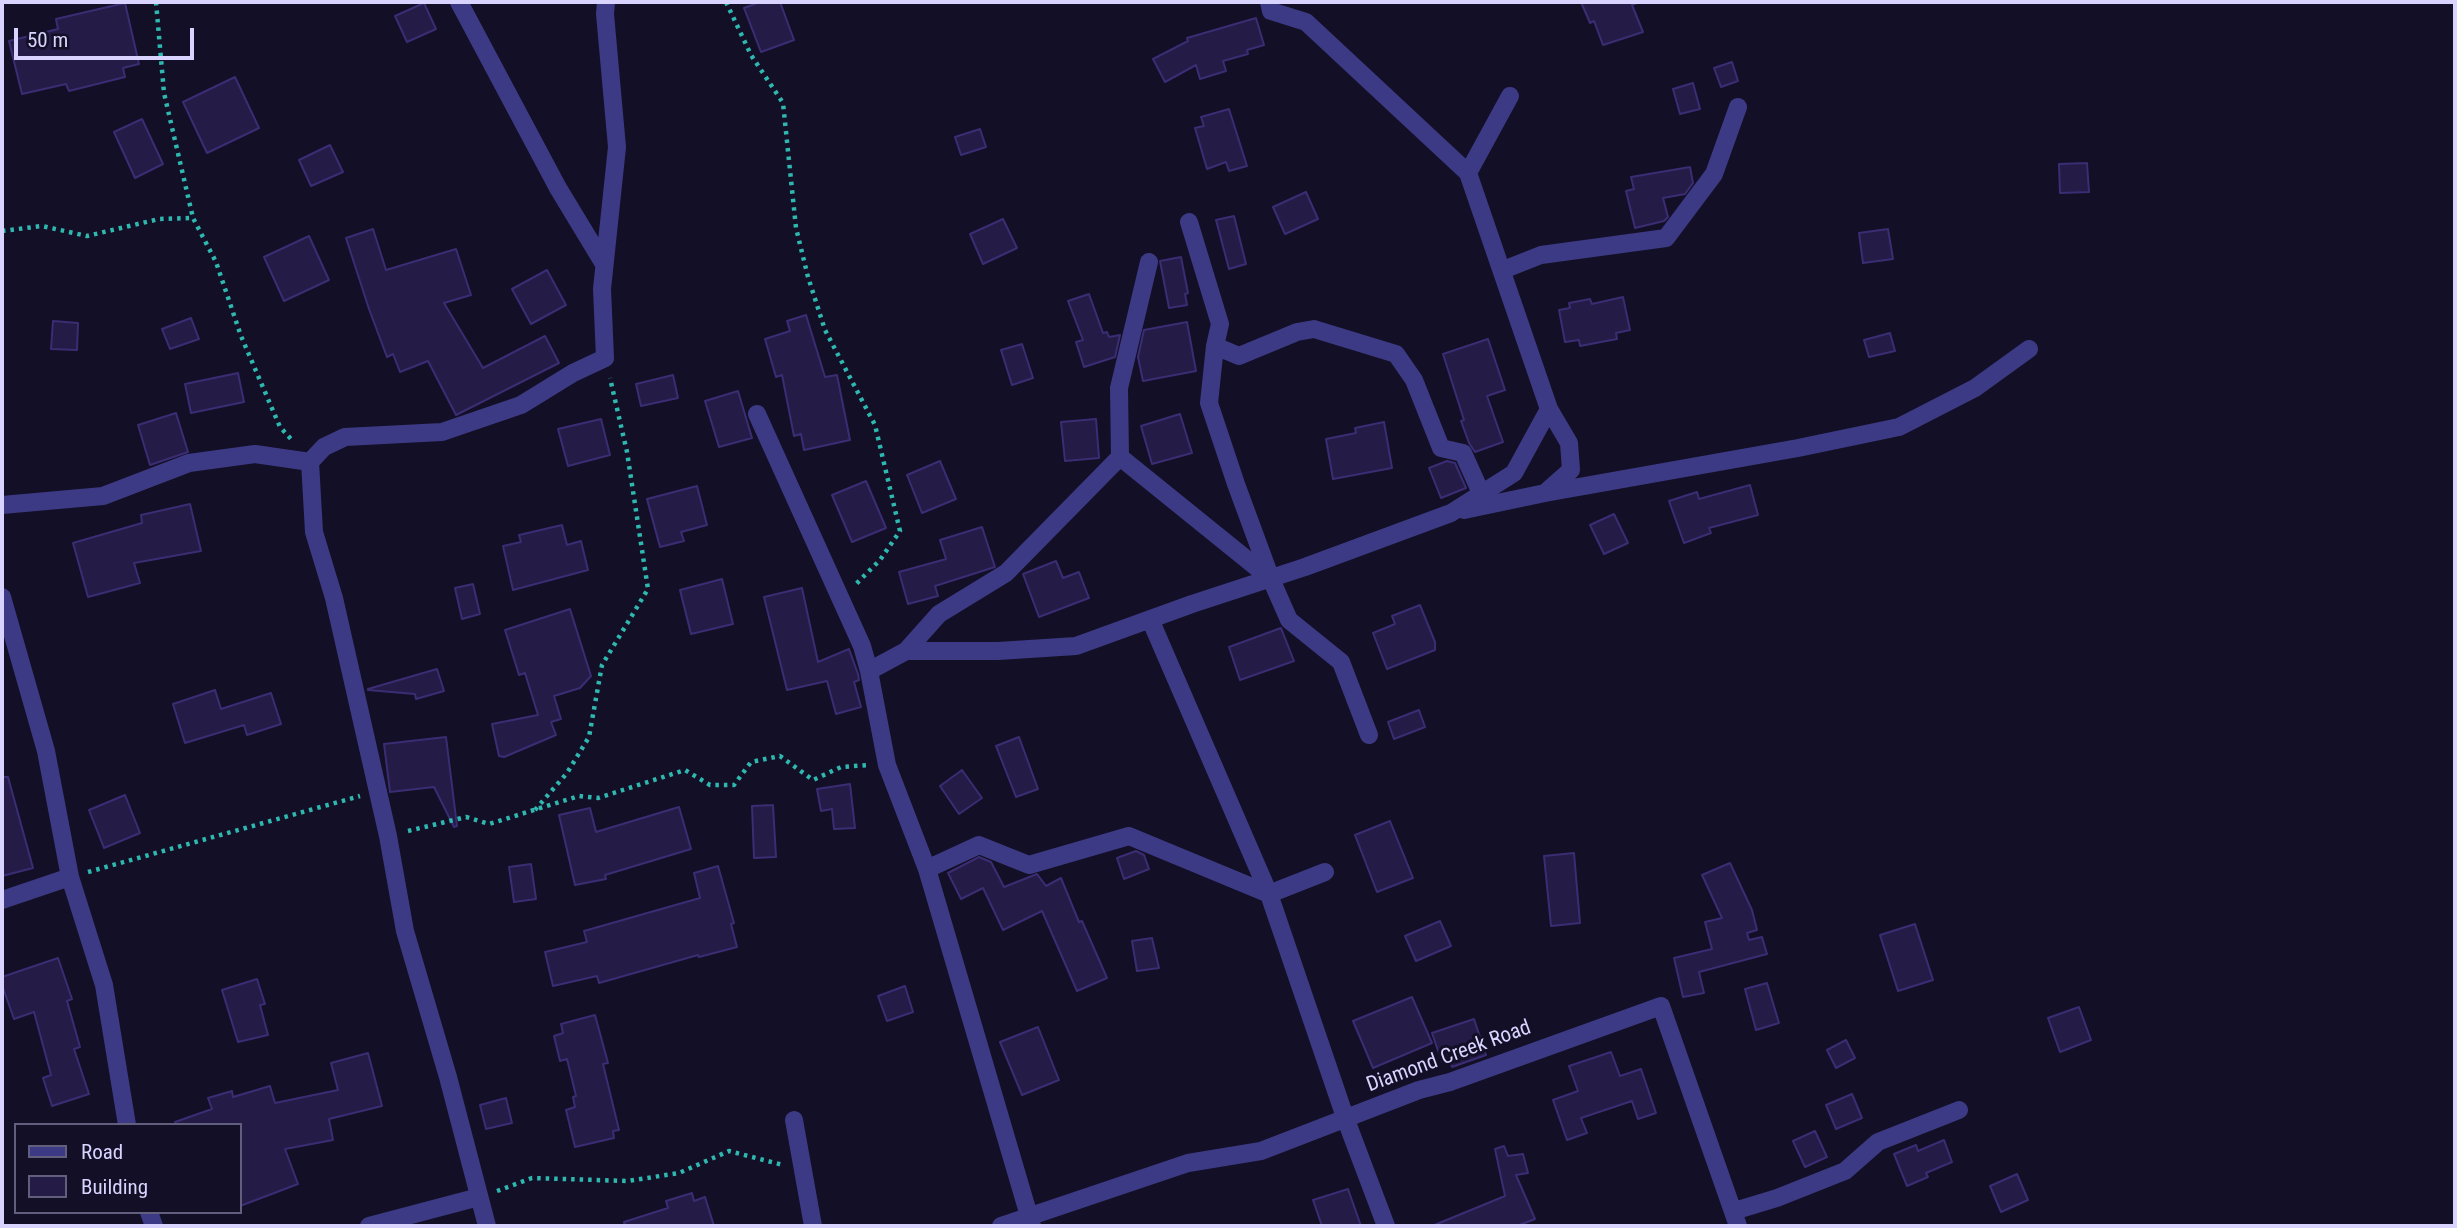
<!DOCTYPE html>
<style>
body{margin:0}
#map{position:relative;width:2457px;height:1228px;overflow:hidden;background:#130f26;font-family:"Roboto Condensed",sans-serif}
canvas{display:block}
.frame{position:absolute;inset:0;border:4px solid #d9d4ff;pointer-events:none}
.legend{position:absolute;left:14px;top:1123px;width:228px;height:91px;box-sizing:border-box;background:#130f26;border:2px solid #625e7d;margin:0;padding:9px 12px;list-style:none;font-size:21px;color:#d9d4ff}
.legend li{display:flex;align-items:center;gap:14px;height:35px}
.legend b{width:35px;border:2px solid #625e7d}
.scale{position:absolute;left:14px;top:28px;width:180px;height:32px;box-sizing:border-box;border:4px solid #d9d4ff;border-top:0;padding-left:9px;font-size:21px;line-height:24px;white-space:nowrap;color:#d9d4ff;-webkit-text-stroke:5px #130f26;paint-order:stroke}
</style>
<div id="map">
<canvas width="2457" height="1228"></canvas>
<div class="frame"></div>
<ul class="legend">
<li><b style="height:9px;background:#3d3a85"></b>Road</li>
<li><b style="height:19px;background:#241b47"></b>Building</li>
</ul>
<div class="scale">50 m</div>
</div>
<script>
const ctx = document.querySelector('canvas').getContext('2d');
ctx.lineJoin = 'round';
function fill(path, color) { ctx.fillStyle = color; ctx.fill(path, 'evenodd'); }
const poly = rows => new Path2D(rows.map(r => 'M' + r).join(''));
function strokePath(path, color, width, dash) { ctx.strokeStyle = color; ctx.lineWidth = width; ctx.lineCap = dash ? 'butt' : 'round'; ctx.setLineDash(dash || []); ctx.stroke(path); }
function write(font, color, halo, rows, align = 'center') {
  ctx.font = font + ' "Roboto Condensed",sans-serif'; ctx.lineWidth = 6; ctx.setLineDash([]); ctx.textBaseline = 'middle'; ctx.strokeStyle = halo; ctx.fillStyle = color; for (const [text, x, y, turn = 0] of rows) {
    ctx.save(); ctx.translate(x, y); ctx.rotate((+turn || 0) * Math.PI / 180); ctx.textAlign = isNaN(turn) ? turn : align; if (halo) ctx.strokeText(text, 0, 0); ctx.fillText(text, 0, 0); ctx.restore();
  }
}
const building = poly([
 [760,2,780,2,794,40,761,52,744,8,760,2],
 [1581,2,1639,2,1632,5,1643,32,1603,45,1594,21,1590,23,1581,2],
 [125,3,139,64,123,68,125,77,69,91,66,84,22,94,9,41,58,29,56,19,125,3],
 [424,3,436,29,407,42,395,16,424,3],
 [1256,18,1264,45,1247,50,1248,54,1223,61,1226,71,1200,79,1196,65,1165,82,1153,59,1188,41,1187,38,1256,18],
 [1732,62,1738,81,1721,87,1714,68,1732,62],
 [235,77,259,128,207,153,183,102,235,77],
 [1693,83,1700,109,1680,114,1673,89,1693,83],
 [1229,109,1247,166,1229,171,1226,162,1207,169,1195,128,1204,126,1201,117,1229,109],
 [142,119,163,164,135,178,114,132,142,119],
 [980,129,986,147,961,155,955,137,980,129],
 [330,145,343,172,311,186,299,160,330,145],
 [2087,163,2089,192,2060,193,2059,164,2087,163],
 [1690,167,1693,183,1685,194,1663,198,1668,217,1664,221,1635,228,1626,191,1634,189,1631,177,1690,167],
 [1306,192,1318,219,1285,234,1273,207,1306,192],
 [1234,216,1246,264,1229,269,1216,220,1234,216],
 [1003,219,1017,248,983,264,970,234,1003,219],
 [373,229,386,270,456,249,471,295,444,303,483,368,545,336,559,363,456,415,428,361,400,372,393,354,387,357,369,309,346,238,373,229],
 [1888,229,1893,259,1863,263,1859,233,1888,229],
 [309,236,329,280,284,301,264,257,309,236],
 [1181,257,1188,293,1185,294,1187,305,1169,308,1160,261,1181,257],
 [547,270,566,305,531,324,512,289,547,270],
 [1089,294,1103,333,1107,332,1109,337,1120,335,1115,357,1084,367,1076,342,1083,340,1068,301,1089,294],
 [1623,297,1630,330,1616,333,1617,339,1580,346,1579,340,1565,342,1559,310,1570,308,1569,303,1590,299,1592,304,1623,297],
 [806,315,825,377,837,375,850,440,804,450,801,434,794,436,782,375,776,377,765,339,790,331,787,321,806,315],
 [191,318,199,339,170,349,162,329,191,318],
 [53,321,78,323,77,350,51,349,53,321],
 [1187,322,1196,371,1143,381,1138,357,1144,330,1187,322],
 [1890,333,1895,351,1869,357,1864,340,1890,333],
 [1488,339,1505,390,1487,396,1503,442,1475,452,1469,443,1461,421,1464,420,1443,354,1488,339],
 [1022,344,1033,378,1012,385,1001,350,1022,344],
 [238,373,244,402,191,413,185,384,238,373],
 [673,375,678,398,641,406,636,384,673,375],
 [738,391,752,438,719,447,705,401,738,391],
 [176,413,188,452,150,465,138,425,176,413],
 [1180,414,1192,453,1152,464,1141,426,1180,414],
 [601,419,610,455,568,466,558,429,601,419],
 [1096,419,1099,458,1065,461,1061,422,1096,419],
 [1384,422,1392,468,1333,479,1326,439,1356,433,1355,428,1384,422],
 [940,461,956,499,922,513,907,475,940,461],
 [1447,461,1455,463,1466,488,1441,498,1429,468,1447,461],
 [866,481,886,528,852,542,832,495,866,481],
 [1750,485,1758,515,1709,528,1711,533,1684,543,1669,501,1697,492,1699,499,1750,485],
 [697,486,707,525,681,532,684,541,660,547,647,499,697,486],
 [190,504,201,551,134,563,140,583,88,597,73,543,142,523,141,515,190,504],
 [1614,514,1628,543,1604,554,1590,525,1614,514],
 [562,525,567,545,581,541,588,570,513,590,503,546,521,542,519,535,562,525],
 [982,527,995,567,935,586,938,596,908,604,899,572,946,559,940,540,982,527],
 [1056,561,1063,578,1079,572,1089,598,1039,617,1023,574,1056,561],
 [722,579,733,624,691,634,680,590,722,579],
 [473,584,480,614,462,619,455,588,473,584],
 [802,588,818,662,849,649,858,674,859,680,854,682,861,707,836,714,827,681,787,690,764,597,802,588],
 [1420,605,1435,642,1435,650,1387,669,1373,633,1395,624,1392,616,1420,605],
 [570,609,591,676,580,688,554,696,561,719,551,722,556,735,504,757,499,756,492,724,538,715,525,673,519,675,505,630,570,609],
 [1281,628,1294,661,1240,680,1229,647,1281,628],
 [437,669,444,691,416,699,415,694,368,690,368,689,437,669],
 [215,690,221,709,271,693,281,724,247,735,244,725,185,743,173,704,215,690],
 [1419,710,1425,727,1394,739,1388,722,1419,710],
 [446,737,457,826,454,827,434,787,390,792,384,744,446,737],
 [1019,737,1038,789,1016,797,996,746,1019,737],
 [962,770,982,798,959,814,940,786,962,770],
 [2,777,8,777,33,868,2,876,2,777],
 [850,784,855,828,834,829,832,809,821,811,817,789,850,784],
 [125,795,140,833,104,848,89,810,125,795],
 [773,805,776,857,754,858,752,806,773,805],
 [679,807,691,849,605,875,606,879,575,885,559,815,590,808,596,832,679,807],
 [1390,821,1413,878,1377,892,1355,835,1390,821],
 [1136,851,1144,855,1149,869,1124,879,1117,858,1136,851],
 [1574,853,1580,923,1551,926,1544,856,1574,853],
 [979,857,991,862,1004,887,1037,874,1046,886,1061,878,1079,922,1082,921,1107,978,1077,991,1042,911,1003,930,983,888,961,899,948,873,979,857],
 [1730,863,1752,910,1757,930,1747,933,1749,940,1762,937,1767,954,1699,972,1704,993,1683,997,1674,958,1712,949,1705,922,1722,918,1702,875,1730,863],
 [531,864,536,899,514,902,509,867,531,864],
 [718,866,734,923,731,924,737,947,699,957,698,955,599,983,597,976,553,986,545,952,587,942,584,931,700,898,694,873,718,866],
 [1440,921,1451,946,1416,961,1405,936,1440,921],
 [1915,924,1933,980,1898,991,1880,935,1915,924],
 [1152,938,1159,968,1137,971,1132,941,1152,938],
 [58,958,72,999,67,1001,80,1047,74,1049,89,1094,52,1106,43,1078,51,1075,34,1012,14,1019,2,985,2,977,58,958],
 [257,979,265,1004,260,1005,268,1035,238,1042,222,990,257,979],
 [1767,983,1779,1023,1756,1030,1745,989,1767,983],
 [905,986,913,1012,887,1021,878,996,905,986],
 [1412,997,1432,1043,1373,1068,1353,1021,1412,997],
 [2079,1007,2091,1040,2060,1052,2048,1018,2079,1007],
 [595,1015,608,1063,603,1064,619,1130,613,1131,614,1138,575,1147,566,1110,575,1107,573,1097,576,1096,567,1059,560,1061,554,1036,563,1033,561,1024,595,1015],
 [1474,1019,1486,1055,1452,1067,1450,1059,1442,1062,1432,1033,1474,1019],
 [1038,1027,1059,1080,1022,1095,1000,1042,1038,1027],
 [1846,1040,1855,1058,1836,1068,1827,1050,1846,1040],
 [1611,1052,1620,1076,1641,1069,1656,1113,1638,1119,1632,1101,1581,1118,1587,1133,1567,1140,1553,1100,1578,1091,1569,1066,1611,1052],
 [368,1053,382,1106,329,1119,333,1140,285,1149,298,1184,240,1206,240,1125,176,1125,175,1122,212,1109,208,1098,232,1091,233,1097,270,1086,275,1103,338,1090,331,1063,368,1053],
 [1852,1094,1862,1118,1836,1129,1826,1105,1852,1094],
 [506,1098,512,1123,486,1129,480,1105,506,1098],
 [1815,1131,1827,1157,1805,1167,1793,1141,1815,1131],
 [1944,1140,1952,1162,1926,1173,1928,1177,1907,1186,1894,1154,1916,1145,1918,1151,1944,1140],
 [1504,1146,1508,1156,1523,1154,1528,1173,1516,1175,1535,1219,1517,1226,1432,1226,1505,1196,1495,1149,1504,1146],
 [2017,1174,2028,1200,2001,1212,1990,1186,2017,1174],
 [1348,1189,1361,1226,1322,1226,1313,1200,1348,1189],
 [692,1193,694,1201,705,1197,714,1226,625,1226,624,1222,668,1208,666,1201,692,1193]
]);
fill(building, '#241b47');
strokePath(building, '#3b2d73', 2);
strokePath(poly([
 [156,2,164,93,193,218],
 [726,2,751,55,783,103,796,228,808,277,825,330,875,425,900,531,880,560,854,586],
 [2,231,42,226,87,236,159,219,193,218,216,262,241,336,280,427,291,439],
 [535,810,567,773,589,737,602,665,648,589,627,452,610,378],
 [408,831,466,817,489,824,579,796,598,798,685,770,710,785,734,785,751,762,780,756,813,780,841,767,868,765],
 [88,872,360,796],
 [497,1191,532,1178,628,1181,679,1173,729,1151,783,1165]
]), '#2fb8b0', 4.5, [3.5, 5]);
strokePath(poly([
 [459,2,558,188,604,264],
 [1269,2,1271,11,1306,22,1468,173],
 [1189,222,1220,324,1215,346,1209,403,1236,484,1271,579,1289,620,1341,662,1369,735],
 [1149,262,1119,388,1120,457,1271,579],
 [1503,270,1541,255,1666,238,1714,174,1738,107],
 [1215,346,1239,356,1297,332,1314,329,1396,354,1414,380,1441,448,1463,453,1481,493],
 [757,414,862,646,869,671,887,765,927,869,1032,1226],
 [1545,493,1571,470,1569,443,1549,409],
 [2,505,103,496,189,463,255,454,310,462],
 [1464,510,1545,493,1798,448,1899,427,1975,388,2029,349],
 [2,597,46,751,70,877,104,985,127,1125],
 [1150,619,1269,894,1325,872],
 [906,651,998,651,1076,646,1192,604,1305,567,1451,513,1514,473,1549,409,1468,173,1510,96],
 [869,671,906,651,939,614,1006,573,1120,457],
 [927,869,979,845,1029,865,1129,836,1269,894,1346,1120,1386,1226],
 [2,900,70,877],
 [794,1120,813,1226],
 [1734,1211,1777,1198,1845,1171,1878,1142,1959,1110],
 [149,1212,154,1226],
 [369,1226,479,1197],
 [487,1226,448,1077,405,931,388,836,334,598,314,532,310,462,324,447,345,437,442,432,521,405,573,373,605,358,602,289,617,147,605,14,606,2],
 [1001,1226,1188,1163,1261,1151,1419,1090,1450,1082,1661,1006,1738,1226]
]), '#3d3a85', 18);
write('21px', '#d9d4ff', '#130f26', [
 ["Diamond Creek Road",1449,1057,-20]
]);
</script>
